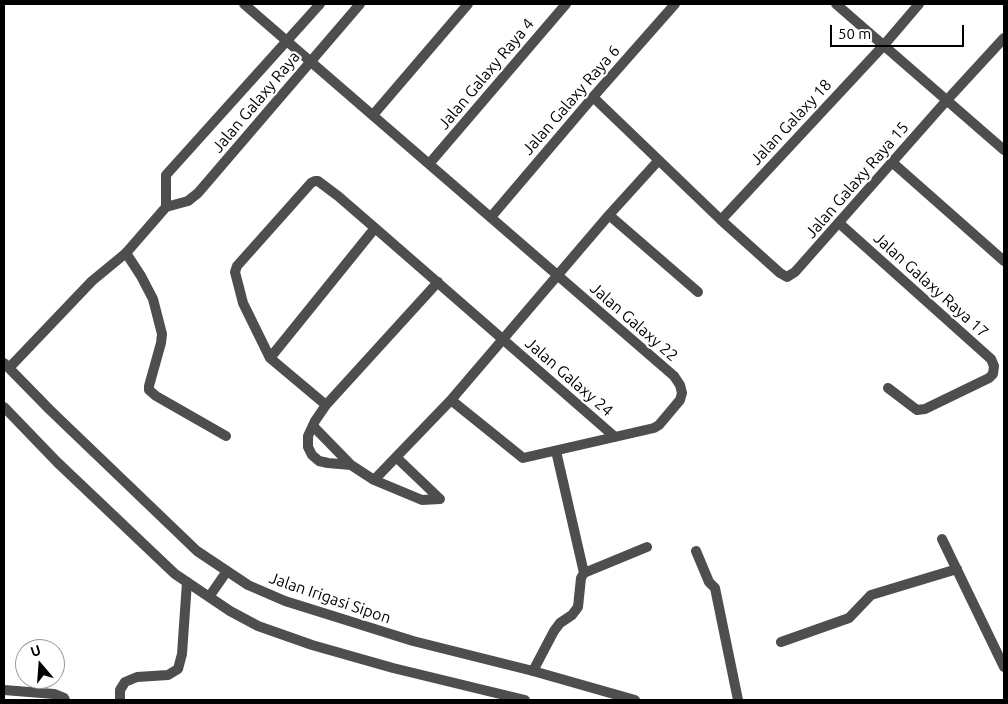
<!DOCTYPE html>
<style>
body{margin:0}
#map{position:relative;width:1008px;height:704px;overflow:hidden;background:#fff;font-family:Ubuntu,sans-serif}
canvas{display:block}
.frame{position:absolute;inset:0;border:5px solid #000;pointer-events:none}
.north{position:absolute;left:15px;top:639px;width:50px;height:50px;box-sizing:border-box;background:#fff;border:1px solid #999;border-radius:50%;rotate:342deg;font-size:14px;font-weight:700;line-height:20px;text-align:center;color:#000}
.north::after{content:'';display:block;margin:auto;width:18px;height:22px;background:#000;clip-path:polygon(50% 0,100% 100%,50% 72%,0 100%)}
.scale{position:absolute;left:830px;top:25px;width:134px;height:22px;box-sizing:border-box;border:2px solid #000;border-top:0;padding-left:6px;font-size:15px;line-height:18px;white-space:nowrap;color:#000;-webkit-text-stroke:4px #fff;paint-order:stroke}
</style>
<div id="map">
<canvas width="1008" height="704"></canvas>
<div class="frame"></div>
<div class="north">U</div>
<div class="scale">50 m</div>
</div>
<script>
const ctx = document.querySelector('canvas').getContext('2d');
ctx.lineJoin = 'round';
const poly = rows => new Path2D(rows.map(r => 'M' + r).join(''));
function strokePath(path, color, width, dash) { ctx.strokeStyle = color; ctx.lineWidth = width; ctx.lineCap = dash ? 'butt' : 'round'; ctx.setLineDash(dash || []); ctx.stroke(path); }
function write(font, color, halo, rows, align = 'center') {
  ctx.font = font + ' Ubuntu,sans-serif'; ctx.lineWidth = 4.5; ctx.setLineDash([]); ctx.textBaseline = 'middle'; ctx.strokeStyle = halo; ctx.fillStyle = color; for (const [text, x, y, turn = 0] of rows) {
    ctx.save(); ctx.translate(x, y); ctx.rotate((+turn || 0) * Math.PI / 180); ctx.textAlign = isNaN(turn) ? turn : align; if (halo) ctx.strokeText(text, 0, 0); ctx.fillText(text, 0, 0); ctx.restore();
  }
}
strokePath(poly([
 [244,4,674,376,680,385,682,393,680,400,659,425,654,428,523,458,451,400],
 [836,4,1004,150],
 [593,97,721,220,780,273,787,277,795,272,947,100,1004,38],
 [373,115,468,4],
 [893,163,1004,261],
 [429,164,566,4],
 [609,215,698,292],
 [491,217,593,97,675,4],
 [721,220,884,45,919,4],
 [839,223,991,359,994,366,993,374,989,378,925,409,917,410,888,388],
 [126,253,141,276,153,299,162,334,161,343,149,386,149,390,156,396,226,436],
 [438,282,326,405,315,421,308,436,308,447,312,455,319,461,328,463,351,465,374,480,422,500,440,499],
 [270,358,375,228],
 [326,405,270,358,243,303,235,272,237,266,311,183,315,181,318,181,338,196,375,228,615,437],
 [313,426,351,465],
 [556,451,584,573],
 [396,457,440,499],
 [374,480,451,400,609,215,658,161],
 [942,539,1004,667],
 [696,551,709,582,715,588,738,700],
 [781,642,849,618,871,595,957,569],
 [533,671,554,631,560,623,572,615,578,607,581,578,584,573,647,547],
 [4,690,54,694,64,698,65,700],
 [120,700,120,690,125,682,137,677,168,675,178,669,182,654,187,582]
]), '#4e4e4e', 10);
strokePath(poly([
 [166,207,166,175,320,4],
 [4,363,50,410,197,551,248,585,285,601,413,641,533,671,635,700],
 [9,368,92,281,126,253,166,207,188,201,198,193,360,4],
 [4,407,57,462,175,574,230,611,258,626,312,645,393,668,525,700],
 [209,597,227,571]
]), '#4e4e4e', 10);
write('16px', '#000', '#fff', [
 ["Jalan Galaxy Raya 4",486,74,-50],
 ["Jalan Galaxy Raya 6",571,100,-49],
 ["Jalan Galaxy Raya",256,102,-50],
 ["Jalan Galaxy 18",791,122,-47],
 ["Jalan Galaxy Raya 15",857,180,-49],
 ["Jalan Galaxy Raya 17",931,285,42],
 ["Jalan Galaxy 22",634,322,41],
 ["Jalan Galaxy 24",569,377,41],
 ["Jalan Irigasi Sipon",330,598,19]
]);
</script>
